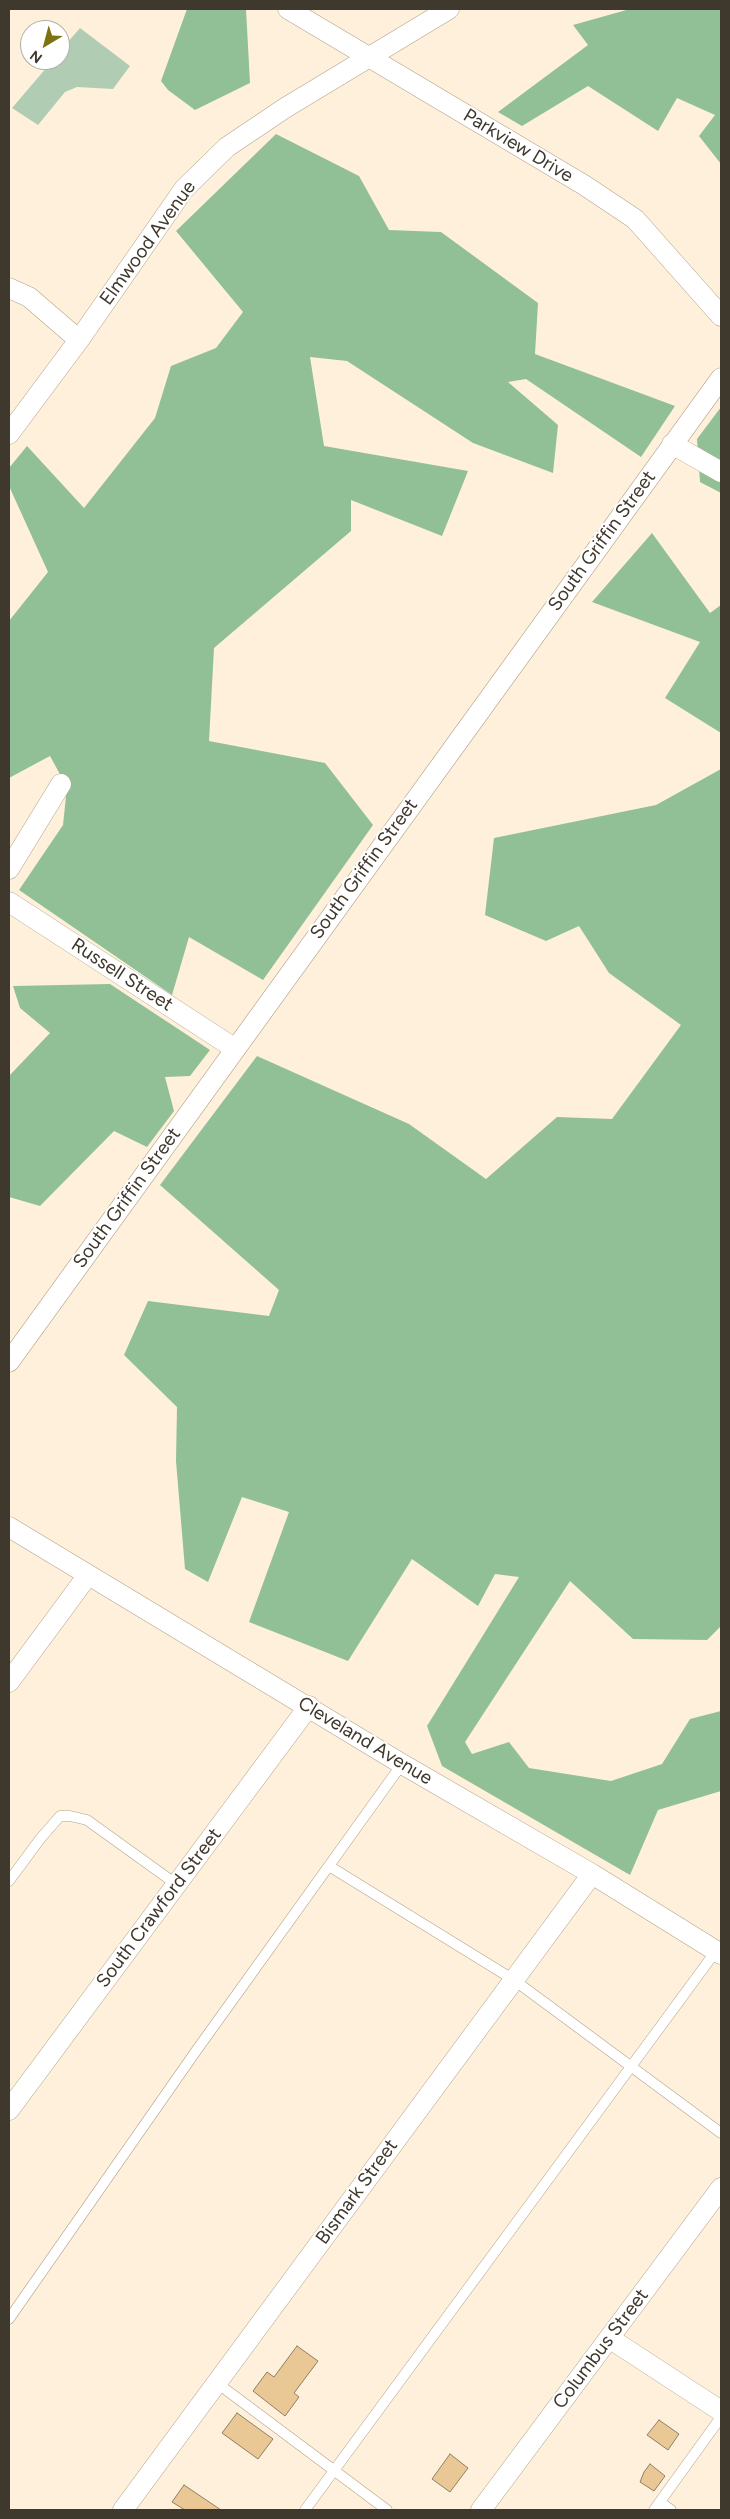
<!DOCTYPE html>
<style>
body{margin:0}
#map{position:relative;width:730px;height:2519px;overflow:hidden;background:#fff0db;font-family:Figtree,sans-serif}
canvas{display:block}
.frame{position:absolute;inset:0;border:10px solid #3f382d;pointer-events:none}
.north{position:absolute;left:20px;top:20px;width:50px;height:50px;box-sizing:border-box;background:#fff;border:1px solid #b2afab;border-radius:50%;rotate:217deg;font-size:14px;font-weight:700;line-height:20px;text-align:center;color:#3f382d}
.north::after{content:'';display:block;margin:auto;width:18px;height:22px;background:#7d7111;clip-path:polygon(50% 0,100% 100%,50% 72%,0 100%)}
</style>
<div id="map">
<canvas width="730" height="2519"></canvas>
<div class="frame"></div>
<div class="north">N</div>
</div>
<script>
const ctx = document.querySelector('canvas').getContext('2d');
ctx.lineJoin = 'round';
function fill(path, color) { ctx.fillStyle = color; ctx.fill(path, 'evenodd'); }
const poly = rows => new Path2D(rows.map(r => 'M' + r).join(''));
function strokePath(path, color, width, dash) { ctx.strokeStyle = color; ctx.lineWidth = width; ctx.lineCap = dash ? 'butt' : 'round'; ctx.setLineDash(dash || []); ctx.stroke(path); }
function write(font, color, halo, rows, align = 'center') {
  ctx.font = font + ' Figtree,sans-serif'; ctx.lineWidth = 4.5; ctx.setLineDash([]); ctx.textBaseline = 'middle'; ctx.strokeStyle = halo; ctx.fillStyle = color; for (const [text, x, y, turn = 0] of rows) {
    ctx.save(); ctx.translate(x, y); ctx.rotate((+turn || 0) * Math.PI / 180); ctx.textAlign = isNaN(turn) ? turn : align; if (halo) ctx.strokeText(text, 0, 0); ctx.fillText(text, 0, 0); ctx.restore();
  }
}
fill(poly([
 [80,28,130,66,113,89,77,87,65,92,38,125,12,108,53,60,60,60,60,51]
]), '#b0cdb4');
fill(poly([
 [187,9,246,9,250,83,195,110,168,90,161,81],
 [630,9,721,9,721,164,699,136,715,115,677,98,658,131,588,86,522,126,498,112,588,45,573,25],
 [276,134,359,176,389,230,441,232,538,303,535,354,675,406,641,457,526,379,508,382,558,425,553,473,473,443,347,361,310,357,324,446,468,471,442,536,351,500,351,531,214,648,209,741,325,763,373,825,263,980,189,937,172,995,19,890,63,825,67,787,50,756,9,778,9,621,48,572,9,486,9,468,27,446,84,508,155,418,171,366,216,348,243,312,176,231],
 [721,407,721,493,700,482,697,439],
 [652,533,710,613,721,605,721,733,665,698,700,642,592,602],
 [721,769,721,1626,707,1640,633,1639,570,1581,465,1742,472,1754,509,1742,529,1768,611,1781,662,1764,690,1719,721,1711,721,1791,658,1810,630,1875,442,1766,427,1726,519,1577,495,1574,478,1606,412,1559,348,1661,249,1622,289,1512,242,1497,208,1582,185,1569,176,1461,177,1407,124,1355,148,1301,269,1316,279,1290,160,1185,257,1056,409,1124,486,1179,557,1117,612,1119,681,1025,609,973,579,926,546,941,485,915,494,838,656,805],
 [110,984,210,1050,190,1076,165,1077,174,1111,147,1147,114,1131,40,1206,9,1197,9,1076,50,1033,20,1008,13,986]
]), '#91c097');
const building = poly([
 [297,2346,318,2361,294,2393,299,2397,285,2416,253,2391,267,2372,274,2377,297,2346],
 [237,2413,273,2439,258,2459,222,2433,237,2413],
 [659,2420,679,2434,668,2450,647,2435,659,2420],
 [450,2454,468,2468,450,2492,432,2479,450,2454],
 [650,2464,665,2476,654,2491,640,2482,644,2472,650,2464],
 [184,2485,221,2510,185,2510,172,2502,184,2485]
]);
fill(building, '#eac896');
strokePath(building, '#8e7e66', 1);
const service = poly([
 [329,1866,514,1980,721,2133],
 [9,1881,40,1839,60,1816,70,1816,87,1820,176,1884],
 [9,2319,196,2051,402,1764],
 [217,2383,387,2510],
 [660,2502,671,2510],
 [305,2510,716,1951],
 [654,2510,721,2417]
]);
const minor = poly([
 [288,9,584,185,635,219,721,316],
 [9,288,29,297,79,340],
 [9,434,79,340,184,189,227,147,285,108,449,9],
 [672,444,721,472],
 [9,869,61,784],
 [9,902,234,1048],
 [9,1362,721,378],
 [9,1527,402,1764,592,1874,721,1954],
 [9,1682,88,1575],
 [9,2110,309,1706],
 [609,2338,721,2411],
 [123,2510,592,1874],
 [481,2510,721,2188]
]);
strokePath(service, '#b2a289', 11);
strokePath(minor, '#b2a289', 21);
strokePath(service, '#fff', 10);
strokePath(minor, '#fff', 20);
write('19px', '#3f382d', '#fff', [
 ["Parkview Drive",518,146,31],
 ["Elmwood Avenue",148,243,-54],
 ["South Griffin Street",602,541,-54],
 ["South Griffin Street",364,869,-54],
 ["Russell Street",122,975,33],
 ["South Griffin Street",127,1198,-54],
 ["Cleveland Avenue",365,1741,31],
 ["South Crawford Street",159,1908,-53],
 ["Bismark Street",357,2192,-54],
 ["Columbus Street",601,2349,-53]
]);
</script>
